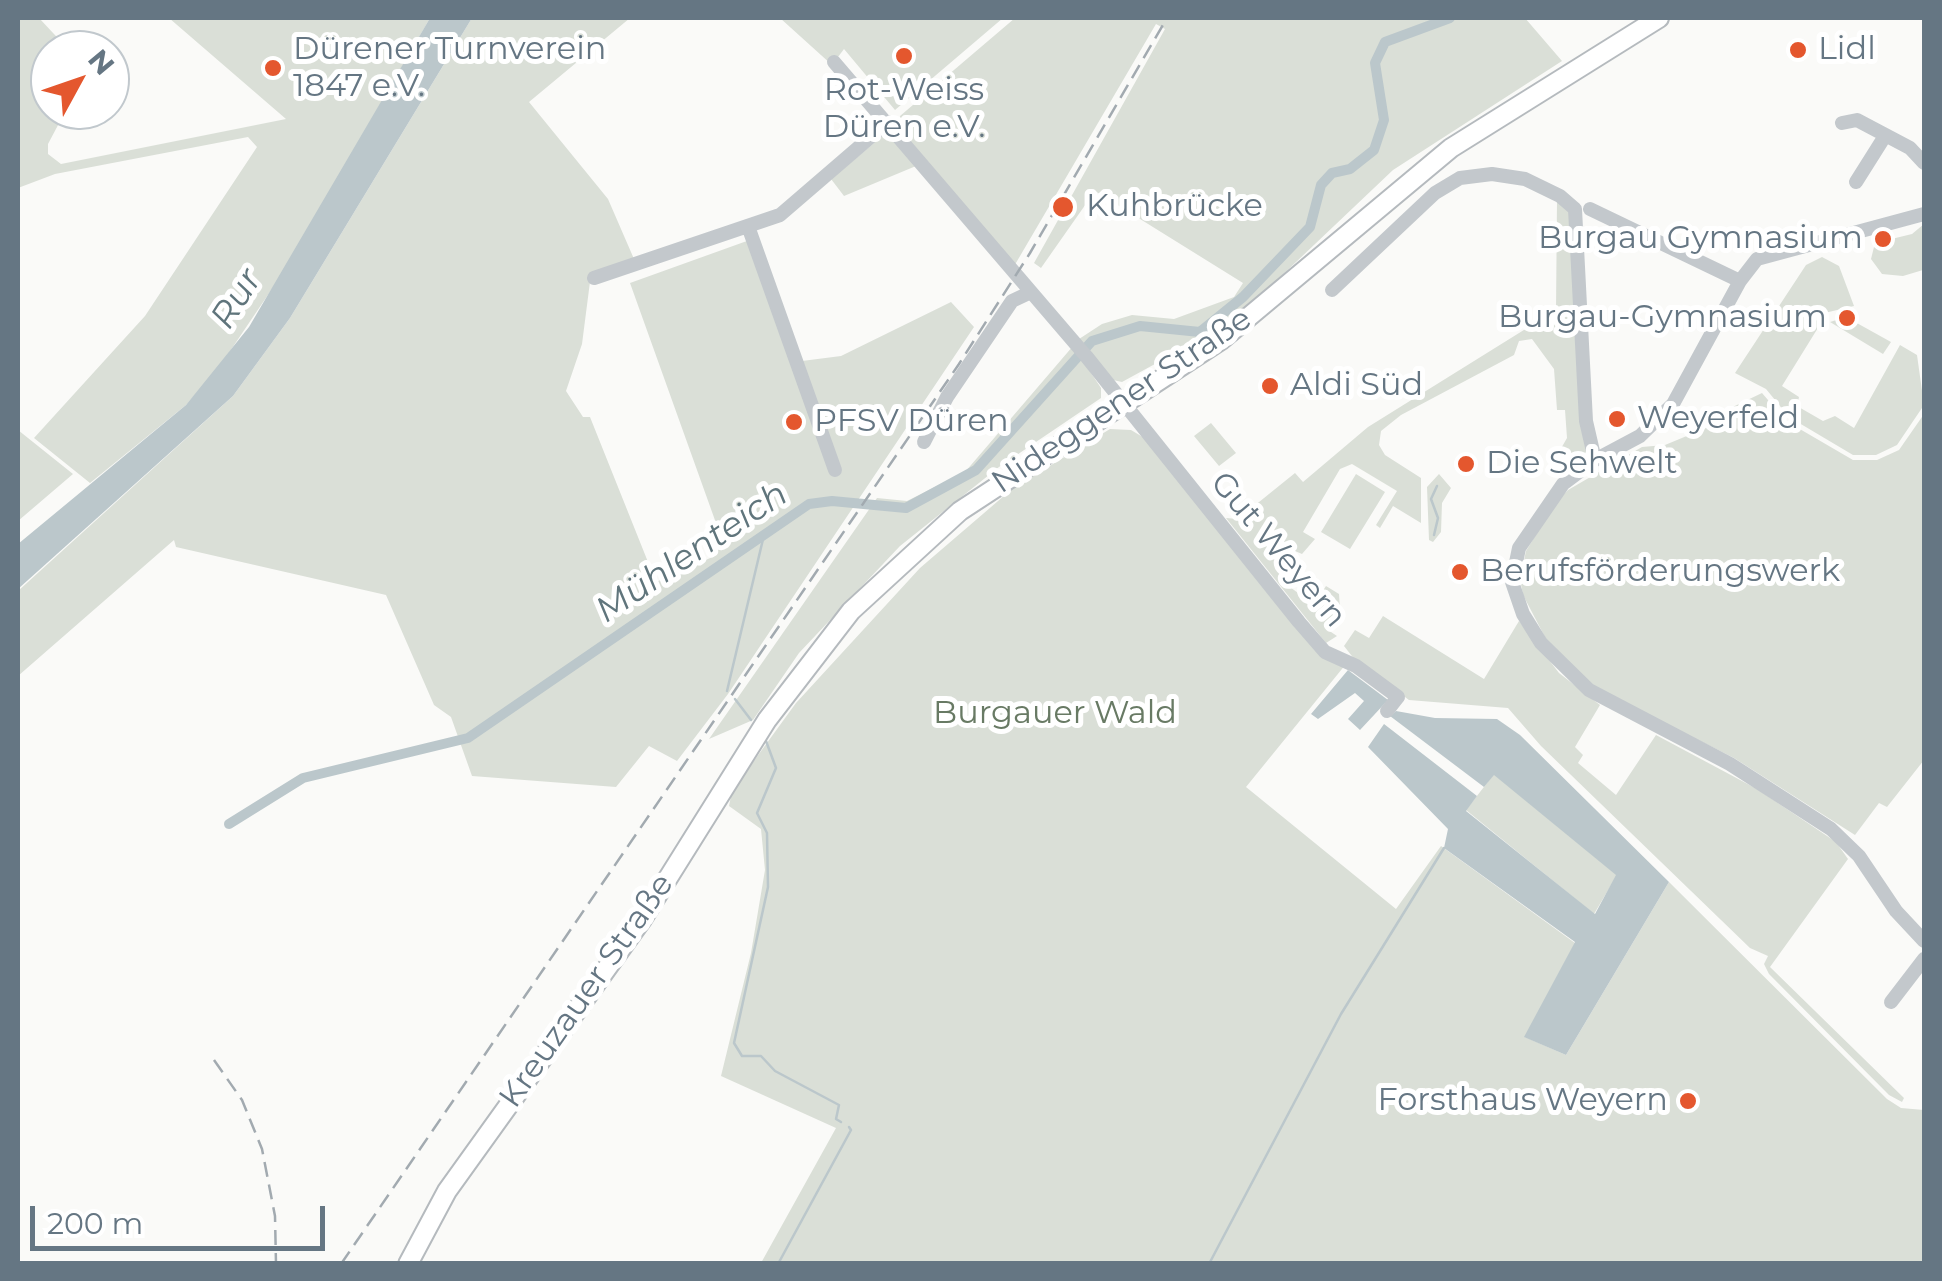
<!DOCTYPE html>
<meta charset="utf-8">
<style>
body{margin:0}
#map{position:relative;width:1942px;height:1281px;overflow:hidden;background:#fafaf8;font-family:Montserrat,sans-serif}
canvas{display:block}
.frame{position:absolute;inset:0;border:20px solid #657683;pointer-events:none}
.north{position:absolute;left:30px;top:30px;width:100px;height:100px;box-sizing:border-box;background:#fff;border:2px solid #c1c8cd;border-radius:50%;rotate:50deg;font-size:28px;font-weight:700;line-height:40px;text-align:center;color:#657683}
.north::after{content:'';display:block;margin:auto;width:35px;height:45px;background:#e4572e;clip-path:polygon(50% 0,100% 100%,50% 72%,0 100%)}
.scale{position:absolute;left:30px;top:1206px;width:295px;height:45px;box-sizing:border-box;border:5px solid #657683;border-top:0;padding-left:12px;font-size:30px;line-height:35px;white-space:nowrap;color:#657683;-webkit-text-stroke:8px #fff;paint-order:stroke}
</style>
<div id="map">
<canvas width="1942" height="1281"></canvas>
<div class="frame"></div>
<div class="north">N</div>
<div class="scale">200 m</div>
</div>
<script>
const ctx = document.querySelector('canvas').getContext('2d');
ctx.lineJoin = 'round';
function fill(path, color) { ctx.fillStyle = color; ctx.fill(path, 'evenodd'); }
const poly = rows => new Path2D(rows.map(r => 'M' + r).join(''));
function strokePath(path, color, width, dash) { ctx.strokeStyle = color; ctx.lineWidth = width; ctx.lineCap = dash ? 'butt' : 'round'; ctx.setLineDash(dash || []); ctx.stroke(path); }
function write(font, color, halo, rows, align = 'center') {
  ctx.font = font + ' Montserrat,sans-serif'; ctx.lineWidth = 10; ctx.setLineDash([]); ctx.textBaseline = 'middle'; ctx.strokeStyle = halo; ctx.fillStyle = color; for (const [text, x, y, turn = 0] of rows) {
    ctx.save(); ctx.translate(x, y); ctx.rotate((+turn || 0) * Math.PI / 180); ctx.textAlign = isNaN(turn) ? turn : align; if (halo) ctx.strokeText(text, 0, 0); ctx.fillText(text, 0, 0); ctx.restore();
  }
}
fill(poly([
 [18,18,39,18,69,50,50,50,50,110,66,110,48,144,48,154,61,164,286,119,169,18,430,18,286,268,218,369,186,405,90,483,34,438,145,316,257,147,248,137,55,174,18,188],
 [472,18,630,18,529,102,608,199,634,259,591,274,582,344,566,391,583,417,590,417,656,582,717,555,721,537,630,283,758,237,802,361,841,356,951,302,974,327,728,694,677,761,649,746,616,787,472,776,451,717,434,705,386,595,176,547,174,540,18,676,18,591,233,396,290,318],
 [780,18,1003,18,895,110,844,49,832,65],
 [1015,18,1525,18,1562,61,1393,170,1256,300,1197,341,1122,382,1113,380,1079,339,1102,324,1132,315,1174,319,1234,297,1243,283,1095,191,1041,268,1034,263,1165,29,1156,24,1013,268,899,127,900,116],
 [886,133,916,166,844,196,831,179],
 [1557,201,1569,208,1587,450,1581,461,1563,474,1551,466,1567,438,1565,410,1557,410,1554,369,1532,339,1519,341,1514,355,1401,415,1381,431,1379,445,1385,455,1421,478,1421,523,1393,506,1380,528,1376,525,1397,491,1352,464,1340,469,1303,532,1315,539,1302,554,1295,551,1278,578,1314,605,1326,586,1339,594,1340,609,1328,630,1337,636,1326,643,1226,518,1238,519,1295,473,1303,482,1368,427,1556,310],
 [1924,224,1923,270,1903,276,1882,274,1871,259,1875,243,1912,234],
 [1822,257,1839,266,1854,306,1816,315,1814,319,1821,323,1782,386,1799,397,1797,406,1823,421,1835,416,1854,428,1900,345,1917,355,1924,405,1897,445,1876,455,1853,455,1789,417,1766,389,1735,373,1806,265],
 [1846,317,1891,342,1883,354,1830,322],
 [1073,346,1101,388,1101,398,999,467,900,546,799,653,753,720,709,739,877,498,907,501,965,472],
 [1762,393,1786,421,1853,460,1877,460,1899,450,1924,414,1924,760,1887,807,1879,803,1855,835,1734,758,1593,687,1546,639,1523,595,1520,579,1526,551,1555,503,1568,490,1642,447,1665,445,1718,423,1716,415],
 [1211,423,1236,453,1219,466,1194,436],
 [1110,429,1131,430,1146,439,1246,565,1346,664,1246,787,1396,909,1441,846,1575,943,1525,1037,1566,1055,1669,882,1887,1099,1901,1108,1924,1110,1924,1263,761,1263,836,1128,721,1076,751,953,765,870,761,829,729,806,732,791,796,703,920,568,1012,489],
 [18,430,73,474,18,521],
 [1356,474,1385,492,1350,549,1321,532],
 [1439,474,1451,488,1442,503,1441,532,1433,542,1429,540,1427,487],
 [1383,616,1484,679,1519,621,1559,673,1600,705,1575,747,1583,755,1578,763,1616,795,1656,735,1757,789,1836,842,1848,859,1770,967,1904,1098,1902,1102,1889,1095,1769,974,1764,964,1768,956,1750,948,1541,746,1508,708,1409,700,1355,660,1344,646,1355,630,1369,638],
 [1494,774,1617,875,1594,914,1466,810]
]), '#dadfd7');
fill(poly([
 [430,18,472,18,290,318,233,396,18,589,18,544,186,405,249,327],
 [1348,670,1388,700,1360,730,1348,719,1364,701,1355,693,1318,719,1311,714],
 [1396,711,1435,718,1497,719,1520,735,1669,882,1566,1055,1524,1037,1575,942,1444,848,1448,829,1368,747,1384,724,1477,796,1466,811,1595,914,1616,875,1494,775,1484,787,1390,716]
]), '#bbc7cb');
strokePath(poly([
 [1434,535,1438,518,1431,499,1437,486],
 [727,691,764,535],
 [735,699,751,720],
 [766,741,776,768,757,813,767,833,768,887,734,1043,742,1056,761,1056,775,1071,839,1105,836,1119,841,1122],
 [778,1264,851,1130,849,1127],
 [1209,1264,1341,1014,1444,848]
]), '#bbc7cb', 2.5);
strokePath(poly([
 [229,824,303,778,468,738,809,504,832,501,906,508,976,470,1092,341,1140,326,1200,332,1243,297,1310,227,1321,185,1332,173,1350,169,1374,150,1384,120,1375,63,1385,42,1450,18]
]), '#bbc7cb', 10);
const major = poly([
 [408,1264,447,1191,643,918,767,720,851,611,960,511,1221,340,1451,148,1659,18]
]);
strokePath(major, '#b5babe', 22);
strokePath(poly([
 [834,62,1086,356,1299,622,1325,652,1356,666,1398,697,1387,711],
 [1842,123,1857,120,1910,148,1924,163],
 [1856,182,1885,136],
 [1590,209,1740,281],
 [1924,214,1757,259,1740,281,1673,404,1640,436,1595,460,1563,484,1519,548,1512,582,1523,614,1541,643,1589,690,1730,764,1831,829,1859,856,1896,911,1924,941],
 [749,229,835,470],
 [594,278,780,215,888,122],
 [1332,290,1435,193,1460,178,1492,174,1525,179,1560,196,1575,209,1586,421,1595,460],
 [924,442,947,397,1012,301,1029,293],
 [1891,1002,1924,959]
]), '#c3c8cc', 14);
strokePath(major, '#fff', 18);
strokePath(poly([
 [214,1060,242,1100,262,1149,275,1216,276,1264],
 [341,1264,959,364,1030,253,1167,18]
]), '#a2aab0', 2.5, [15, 8]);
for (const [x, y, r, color] of [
 [1798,50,10,"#e4572e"],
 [904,56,10,"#e4572e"],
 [273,68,10,"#e4572e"],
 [1063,207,12,"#e4572e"],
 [1883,239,10,"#e4572e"],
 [1847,318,10,"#e4572e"],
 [1270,386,10,"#e4572e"],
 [1617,419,10,"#e4572e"],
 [794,422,10,"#e4572e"],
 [1466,464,10,"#e4572e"],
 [1460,572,10,"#e4572e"],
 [1688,1101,10,"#e4572e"]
]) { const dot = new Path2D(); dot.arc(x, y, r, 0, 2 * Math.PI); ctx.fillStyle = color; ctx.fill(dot); strokePath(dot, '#fff', 4); }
write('32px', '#657683', '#fff', [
 ["Dürener Turnverein",293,50],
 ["1847 e.V.",293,87],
 ["Lidl",1818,50],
 ["Rot-Weiss",904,91,"center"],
 ["Düren e.V.",904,128,"center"],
 ["Kuhbrücke",1086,207],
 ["Burgau Gymnasium",1863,239,"right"],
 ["Burgau-Gymnasium",1827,318,"right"],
 ["Aldi Süd",1290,386],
 ["Weyerfeld",1637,419],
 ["PFSV Düren",814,422],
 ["Die Sehwelt",1486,464],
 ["Berufsförderungswerk",1480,572],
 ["Forsthaus Weyern",1668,1101,"right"]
], 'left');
write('32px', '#657683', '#fff', [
 ["Nideggener Straße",1122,401,-34],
 ["Gut Weyern",1278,550,50],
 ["Kreuzauer Straße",587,991,-55]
]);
write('32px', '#687a64', '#fff', [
 ["Burgauer Wald",1055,714]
]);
write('italic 35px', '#60757c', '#fff', [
 ["Rur",237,299,-58],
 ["Mühlenteich",692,553,-34]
]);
</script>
